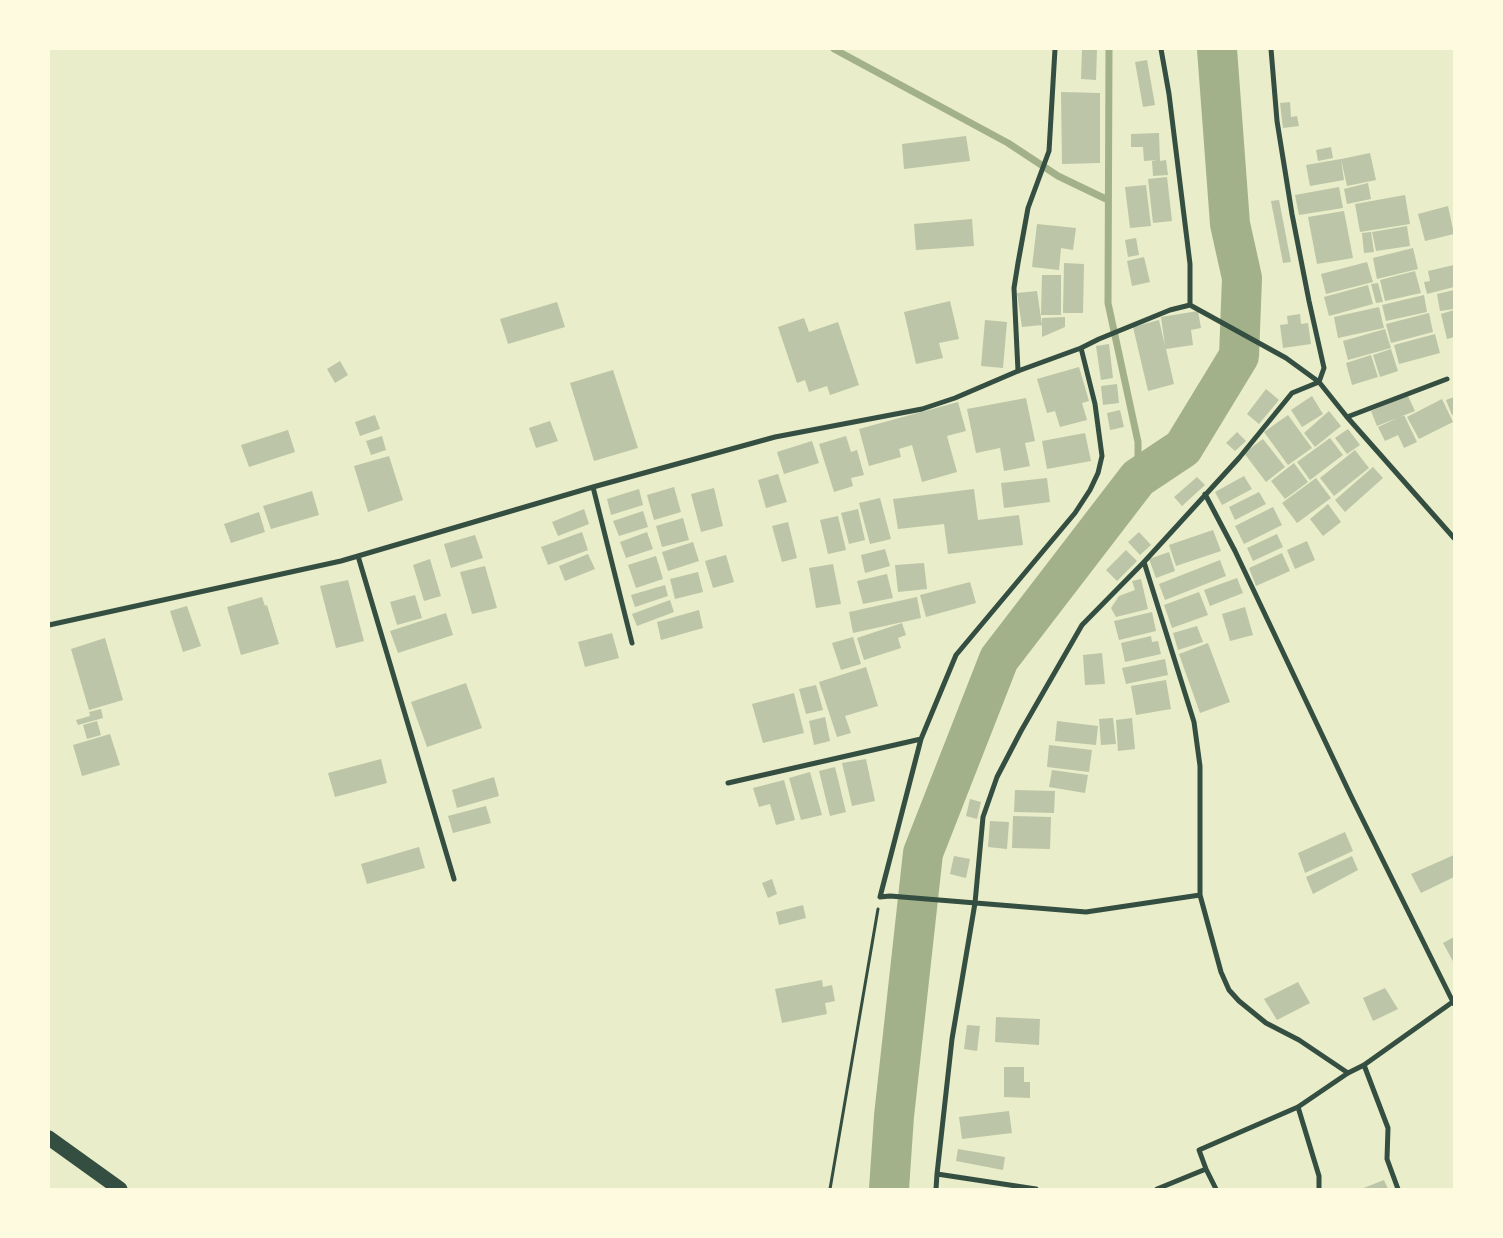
<!DOCTYPE html>
<style>
body{margin:0}
#map{position:relative;width:1503px;height:1238px;overflow:hidden;background:#e9edc9;font-family:"Space Grotesk",sans-serif}
canvas{display:block}
.frame{position:absolute;inset:0;border:50px solid #fefae0;pointer-events:none}
</style>
<div id="map">
<canvas width="1503" height="1238"></canvas>
<div class="frame"></div>
</div>
<script>
const ctx = document.querySelector('canvas').getContext('2d');
ctx.lineJoin = 'round';
const poly = rows => new Path2D(rows.map(r => 'M' + r).join(''));
function strokePath(path, color, width, dash) { ctx.strokeStyle = color; ctx.lineWidth = width; ctx.lineCap = dash ? 'butt' : 'round'; ctx.setLineDash(dash || []); ctx.stroke(path); }
function fill(path, color) { ctx.fillStyle = color; ctx.fill(path, 'evenodd'); }
strokePath(poly([
 [834,49,1008,143,1058,176,1108,200],
 [1109,49,1108,303,1138,442,1138,478]
]), '#a3b18a', 7);
strokePath(poly([
 [889,1189,894,1116,923,853,999,659,1138,478,1183,448,1239,356,1242,278,1230,224,1217,49]
]), '#a3b18a', 40);
fill(poly([
 [1082,49,1097,49,1096,80,1081,79],
 [1147,60,1155,105,1143,107,1135,62],
 [1061,92,1100,93,1100,163,1062,164],
 [1290,102,1291,117,1297,116,1299,126,1283,128,1280,103],
 [1159,133,1160,161,1166,160,1168,175,1153,176,1152,161,1157,160,1144,161,1143,147,1131,147,1131,134],
 [966,136,970,161,904,169,902,144],
 [1331,147,1333,158,1318,161,1316,150],
 [1370,153,1376,180,1347,186,1341,159],
 [1341,159,1344,180,1310,186,1306,165],
 [1167,177,1172,221,1153,223,1148,179],
 [1368,183,1371,199,1347,204,1344,189],
 [1146,185,1151,226,1130,228,1125,187],
 [1339,187,1343,208,1299,215,1295,195],
 [1405,195,1410,224,1360,232,1355,204],
 [1279,200,1291,262,1283,263,1271,201],
 [1448,206,1454,234,1425,241,1418,214],
 [1344,211,1353,258,1317,264,1308,217],
 [972,219,974,246,916,250,914,224],
 [1037,224,1076,228,1073,250,1061,248,1059,270,1032,267],
 [1407,226,1410,246,1376,251,1372,232],
 [1371,232,1374,252,1364,253,1362,233],
 [1136,238,1139,255,1128,257,1125,240],
 [1413,248,1418,269,1377,279,1373,258],
 [1144,257,1150,282,1132,286,1127,261],
 [1367,262,1373,282,1326,294,1321,274],
 [1064,263,1084,264,1083,313,1063,313],
 [1454,265,1454,287,1427,294,1424,282,1430,281,1428,271],
 [1415,271,1421,293,1385,301,1380,280],
 [1042,275,1061,275,1061,315,1041,315],
 [1378,283,1383,302,1376,303,1371,284],
 [1368,285,1373,304,1329,316,1324,297],
 [1454,290,1454,309,1440,311,1437,294],
 [1037,291,1042,325,1022,327,1017,293],
 [1424,295,1427,312,1386,321,1382,305],
 [950,301,959,339,939,343,943,358,916,364,904,312],
 [557,302,565,327,508,344,500,319],
 [1379,307,1384,328,1338,338,1334,317],
 [1454,310,1454,337,1447,339,1441,314],
 [1198,311,1201,328,1191,330,1193,345,1166,349,1174,384,1148,391,1133,327,1159,320,1165,346,1161,317],
 [1429,313,1433,332,1391,343,1386,324],
 [1300,314,1301,324,1308,323,1311,344,1283,348,1280,325,1288,324,1287,316],
 [1065,317,1065,327,1042,337,1042,318],
 [804,318,809,332,838,322,859,385,830,395,827,386,809,392,805,380,797,383,778,327],
 [985,320,1007,322,1003,368,981,366],
 [1385,329,1391,348,1348,360,1343,341],
 [1435,334,1440,353,1399,364,1394,345],
 [1109,344,1113,378,1101,380,1096,346],
 [1391,349,1398,371,1380,377,1373,355],
 [1371,355,1378,377,1352,385,1346,363],
 [340,361,348,375,335,383,327,369],
 [1079,367,1089,401,1082,403,1087,420,1060,427,1055,411,1047,413,1037,379],
 [613,370,638,448,594,461,570,383],
 [1117,384,1119,403,1103,405,1101,386],
 [1266,389,1279,400,1259,424,1247,414],
 [1312,396,1323,414,1302,427,1291,410],
 [1408,396,1415,411,1377,426,1371,411],
 [1454,397,1454,414,1452,415,1446,400],
 [1026,398,1035,441,1025,443,1030,466,1004,471,1000,448,976,453,967,409],
 [1442,399,1453,422,1419,439,1407,417],
 [958,402,966,431,947,436,957,472,922,482,912,445,899,449,901,457,869,466,859,429],
 [1120,410,1124,427,1110,430,1107,413],
 [1329,411,1341,426,1315,447,1304,433],
 [375,415,380,429,360,436,355,422],
 [1288,415,1312,448,1288,465,1264,432],
 [1404,415,1417,442,1404,448,1398,435,1385,441,1378,427],
 [550,421,558,441,536,448,529,428],
 [1348,429,1360,445,1347,454,1335,438],
 [288,430,295,452,249,467,241,445],
 [1237,432,1246,441,1235,451,1226,443],
 [1085,433,1091,461,1047,469,1042,441],
 [382,436,386,450,371,455,366,441],
 [846,436,851,452,857,450,864,475,851,478,853,486,834,492,819,444],
 [1330,438,1343,455,1310,480,1297,462],
 [1263,439,1285,467,1266,482,1244,453],
 [812,441,819,463,784,474,777,452],
 [1355,450,1369,468,1334,496,1320,478],
 [389,456,403,500,368,512,354,466],
 [1294,463,1308,482,1285,499,1271,481],
 [1373,467,1383,478,1345,512,1335,500],
 [778,474,787,502,766,508,758,480],
 [1244,476,1252,489,1222,505,1215,492],
 [1197,477,1205,485,1182,506,1174,497],
 [1047,478,1050,502,1004,508,1001,483],
 [1316,478,1331,498,1297,523,1282,503],
 [674,487,681,512,654,520,647,495],
 [714,488,723,526,701,532,691,494],
 [639,489,643,505,611,515,607,499],
 [974,489,978,520,1019,515,1023,545,948,554,944,524,898,529,893,499],
 [312,491,319,515,271,529,263,506],
 [1259,492,1266,504,1235,520,1229,507],
 [880,498,891,539,870,544,859,503],
 [1328,504,1341,522,1323,536,1310,519],
 [1273,507,1282,525,1244,544,1235,526],
 [584,509,589,524,558,536,552,522],
 [858,509,865,540,849,544,841,513],
 [643,511,648,527,619,536,613,521],
 [259,512,265,532,231,543,224,524],
 [838,516,846,550,828,554,820,520],
 [683,518,689,540,662,547,656,526],
 [788,522,797,558,782,562,772,526],
 [1213,530,1221,551,1176,566,1169,545],
 [582,532,588,550,548,565,541,547],
 [647,532,653,549,626,558,620,542],
 [1139,532,1151,545,1140,555,1128,542],
 [1277,534,1283,547,1253,561,1247,548],
 [475,535,483,558,451,568,444,544],
 [1307,541,1315,560,1295,569,1287,550],
 [693,542,699,561,668,571,662,552],
 [885,549,890,566,865,573,861,555],
 [1126,550,1137,561,1117,581,1106,570],
 [1169,552,1175,571,1156,578,1149,559],
 [1282,553,1290,571,1256,586,1249,568],
 [588,554,595,569,565,581,559,566],
 [726,555,734,582,713,588,705,561],
 [656,556,663,579,636,588,628,565],
 [430,559,441,596,424,601,413,565],
 [1220,560,1226,576,1165,600,1159,584],
 [924,563,927,589,898,592,895,565],
 [833,564,841,604,816,608,809,568],
 [485,566,497,608,472,614,460,572],
 [698,572,703,592,675,599,670,579],
 [887,574,893,598,863,604,857,581],
 [1237,578,1243,593,1210,606,1204,590],
 [1141,579,1148,609,1116,617,1111,608,1119,596,1135,590,1132,581],
 [348,580,364,641,336,648,320,586],
 [970,582,976,603,926,617,920,595],
 [665,585,668,596,635,607,631,595],
 [1199,592,1208,615,1172,628,1164,605],
 [415,595,422,618,397,625,390,602],
 [262,597,265,606,267,605,279,644,241,655,227,607],
 [917,597,921,618,853,633,849,612],
 [670,600,674,612,637,626,632,614],
 [187,606,201,646,183,652,170,611],
 [1245,607,1253,635,1230,641,1222,614],
 [699,610,703,628,661,640,657,622],
 [1152,612,1156,631,1119,640,1114,621],
 [446,613,453,635,398,653,390,631],
 [902,623,906,635,898,638,901,648,864,660,857,638],
 [1197,626,1203,642,1178,650,1173,633],
 [612,633,619,658,585,667,578,642],
 [1151,636,1152,642,1158,641,1161,654,1125,662,1121,643],
 [853,637,861,664,841,670,832,643],
 [105,638,123,700,89,710,71,649],
 [1208,643,1230,702,1200,713,1179,654],
 [1102,653,1105,684,1085,685,1083,655],
 [1165,659,1168,675,1126,684,1122,668],
 [866,667,878,706,845,716,851,733,837,737,819,682],
 [1166,680,1171,709,1136,715,1131,686],
 [466,683,482,728,427,747,411,702],
 [816,685,823,710,806,714,799,689],
 [794,693,804,733,763,743,752,704],
 [101,709,103,718,78,725,76,720,90,716,89,712],
 [825,717,830,741,814,745,809,721],
 [1113,718,1116,744,1101,745,1099,719],
 [1132,718,1135,749,1118,751,1116,720],
 [97,721,101,735,87,739,83,725],
 [1057,721,1098,726,1096,745,1055,741],
 [110,734,120,765,82,776,73,745],
 [1049,745,1092,750,1089,772,1047,767],
 [381,759,387,783,335,797,328,773],
 [866,759,875,801,852,806,842,763],
 [835,767,846,812,830,816,819,771],
 [1052,770,1088,775,1085,793,1049,787],
 [810,772,822,815,801,820,789,778],
 [494,777,499,796,457,808,452,790],
 [784,780,795,820,776,825,770,804,759,807,753,788],
 [1015,790,1055,791,1054,813,1014,812],
 [970,799,981,802,977,819,966,816],
 [486,806,491,823,453,833,448,816],
 [1013,816,1051,817,1050,849,1012,848],
 [990,821,1009,822,1007,849,988,847],
 [1345,832,1353,851,1305,873,1298,853],
 [419,847,425,868,367,884,361,864],
 [1454,855,1454,877,1421,893,1411,874],
 [954,856,970,859,966,878,950,874],
 [1352,856,1358,870,1313,894,1306,877],
 [772,879,777,894,768,898,762,883],
 [803,905,806,918,779,925,776,912],
 [1454,937,1454,963,1443,943],
 [822,980,823,987,832,985,835,1001,825,1003,827,1014,782,1023,775,989],
 [1298,982,1310,1003,1277,1020,1264,999],
 [1385,988,1398,1009,1373,1021,1363,998],
 [996,1017,1040,1019,1039,1045,995,1042],
 [967,1025,980,1026,977,1051,964,1049],
 [1004,1067,1024,1067,1024,1082,1030,1082,1030,1098,1004,1097],
 [1009,1111,1012,1133,962,1139,959,1117],
 [958,1149,1005,1157,1003,1170,956,1161],
 [1384,1180,1388,1189,1361,1189]
]), '#bcc5a7');
strokePath(poly([
 [830,1189,878,909]
]), '#344e41', 3);
strokePath(poly([
 [1161,49,1169,94,1190,264,1190,305],
 [1081,348,1095,404,1102,456,1098,473,1090,490,1075,513,956,655,921,739,880,897,890,896,1086,912,1200,895],
 [1018,371,1014,288,1018,263,1028,208,1049,151,1055,49],
 [1347,417,1447,379],
 [593,487,632,643],
 [1205,494,1235,551,1351,796,1454,1004],
 [358,556,454,879],
 [1144,562,1194,722,1200,766,1200,895,1221,972,1229,990,1239,1001,1266,1023,1299,1040,1348,1073],
 [49,625,341,561,593,487,775,437,922,409,955,398,1018,371,1081,348,1099,339,1170,310,1190,305,1286,358,1319,382,1347,417,1454,538],
 [728,783,921,739],
 [1364,1065,1388,1128,1387,1159,1398,1189],
 [1298,1107,1319,1176,1319,1189],
 [1206,1169,1216,1189],
 [937,1174,1036,1189],
 [936,1189,937,1174,952,1039,975,903,983,817,997,777,1021,731,1082,625,1144,562,1239,458,1292,393,1319,382,1324,368,1309,301,1292,214,1277,121,1271,49],
 [1157,1189,1206,1169,1199,1150,1298,1107,1348,1073,1364,1065,1454,1001]
]), '#344e41', 5);
strokePath(poly([
 [49,1138,120,1189]
]), '#344e41', 15);
</script>
